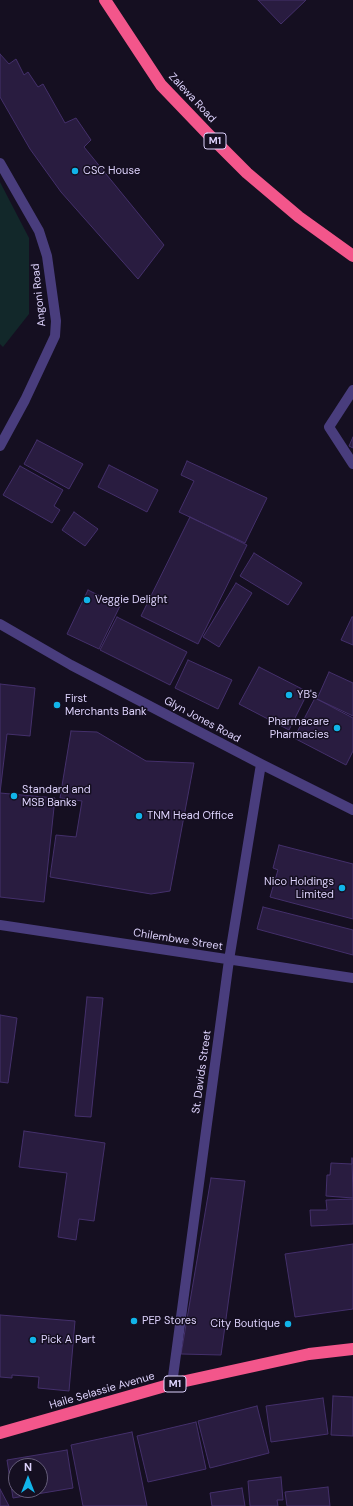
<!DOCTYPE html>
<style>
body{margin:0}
#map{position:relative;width:353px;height:1506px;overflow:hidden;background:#150f21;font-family:"DM Sans",sans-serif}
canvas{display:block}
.north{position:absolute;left:8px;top:1458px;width:40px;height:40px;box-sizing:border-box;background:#150f21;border:1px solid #655d79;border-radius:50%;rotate:0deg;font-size:11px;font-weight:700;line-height:16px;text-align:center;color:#ddd2fc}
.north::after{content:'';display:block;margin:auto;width:14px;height:18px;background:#11b4e9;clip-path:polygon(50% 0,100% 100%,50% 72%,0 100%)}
</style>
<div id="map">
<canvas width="353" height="1506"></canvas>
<div class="north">N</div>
</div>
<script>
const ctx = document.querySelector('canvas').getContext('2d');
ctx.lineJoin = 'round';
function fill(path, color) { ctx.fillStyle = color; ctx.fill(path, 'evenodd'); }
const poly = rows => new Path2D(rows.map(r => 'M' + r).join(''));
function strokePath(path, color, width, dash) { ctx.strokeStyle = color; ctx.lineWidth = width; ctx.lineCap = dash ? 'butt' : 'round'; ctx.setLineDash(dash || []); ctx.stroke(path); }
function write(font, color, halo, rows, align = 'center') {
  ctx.font = font + ' "DM Sans",sans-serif'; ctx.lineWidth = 3; ctx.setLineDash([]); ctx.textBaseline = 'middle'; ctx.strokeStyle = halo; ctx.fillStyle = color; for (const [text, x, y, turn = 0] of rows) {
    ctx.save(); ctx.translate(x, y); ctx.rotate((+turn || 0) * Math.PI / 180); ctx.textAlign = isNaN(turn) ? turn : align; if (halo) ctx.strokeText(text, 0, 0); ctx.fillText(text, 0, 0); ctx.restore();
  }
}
fill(poly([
 [0,182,29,238,29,314,3,347,0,344]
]), '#12282a');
const building = poly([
 [258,0,306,0,281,24,258,0],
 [0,54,9,64,16,59,24,75,28,72,38,87,43,84,65,123,76,118,91,140,84,147,164,245,138,279,61,192,30,149,0,97,0,54],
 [353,437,353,448,349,446,353,437],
 [37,440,83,464,69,489,24,464,37,440],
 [187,461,267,498,245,543,179,512,194,481,181,475,187,461],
 [109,465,158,490,147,512,98,487,109,465],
 [20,466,63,490,54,506,60,510,52,523,3,495,20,466],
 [74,512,98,529,85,546,62,530,74,512],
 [190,517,247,545,198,644,141,616,190,517],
 [254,553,302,583,288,605,240,576,254,553],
 [236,583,252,593,219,647,203,637,236,583],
 [88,590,120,606,99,649,67,634,88,590],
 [117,617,187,652,170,685,100,650,117,617],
 [352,617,353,617,353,645,341,640,352,617],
 [188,660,232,680,218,709,175,688,188,660],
 [259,667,308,692,289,730,239,704,259,667],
 [329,672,353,683,353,716,317,699,329,672],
 [0,684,35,688,30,736,7,734,0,793,55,798,44,902,0,897,0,684],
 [315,698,353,718,353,751,346,765,294,738,315,698],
 [71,731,97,732,146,761,194,763,170,891,151,894,50,877,56,835,76,837,82,801,60,798,71,731],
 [279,845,353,864,353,919,270,897,278,870,273,868,279,845],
 [263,907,353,930,353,955,257,929,263,907],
 [87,997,103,998,91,1117,75,1116,87,997],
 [0,1015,17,1018,8,1083,0,1082,0,1015],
 [24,1131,105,1143,94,1221,79,1219,76,1240,58,1237,67,1173,19,1167,24,1131],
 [352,1158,353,1198,326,1196,327,1175,330,1175,331,1163,352,1164,352,1158],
 [211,1178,245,1181,221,1355,181,1354,211,1178],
 [353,1199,353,1224,311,1226,310,1210,327,1210,326,1200,353,1199],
 [353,1244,353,1309,295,1317,285,1254,353,1244],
 [0,1315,75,1321,69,1391,38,1388,39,1377,12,1375,12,1378,0,1377,0,1315],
 [333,1396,353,1397,353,1436,331,1435,333,1396],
 [323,1398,328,1434,271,1442,266,1406,323,1398],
 [257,1406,269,1453,210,1468,198,1421,257,1406],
 [196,1422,206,1469,148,1482,137,1436,196,1422],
 [132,1432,147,1506,83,1506,71,1445,132,1432],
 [67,1450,73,1488,13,1498,7,1460,67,1450],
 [16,1466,40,1466,40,1490,16,1490,16,1466],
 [281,1477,283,1500,277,1500,278,1506,250,1506,248,1481,281,1477],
 [328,1487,330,1506,287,1506,285,1492,328,1487],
 [242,1488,245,1506,212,1506,210,1493,242,1488],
 [0,1489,9,1506,0,1506,0,1489]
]);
fill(building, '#291c40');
strokePath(building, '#44306b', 1);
strokePath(poly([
 [0,163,39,231,47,256,56,321,55,336,25,400,0,446],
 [353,390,329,427,353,464],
 [0,624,71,665,261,764,353,810],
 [0,925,353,978],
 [172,1384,229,960,261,764]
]), '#493d7d', 10);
strokePath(poly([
 [105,0,161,85,207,133,247,173,299,217,353,256],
 [0,1433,172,1384,309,1354,353,1349]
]), '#f3568b', 12);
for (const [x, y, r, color] of [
 [75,171,4,"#11b4e9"],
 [87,600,4,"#11b4e9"],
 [289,695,4,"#11b4e9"],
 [57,705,4,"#11b4e9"],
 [337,728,4,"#11b4e9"],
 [14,796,4,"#11b4e9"],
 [139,816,4,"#11b4e9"],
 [342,888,4,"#11b4e9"],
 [134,1321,4,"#11b4e9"],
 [288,1324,4,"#11b4e9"],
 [33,1340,4,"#11b4e9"]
]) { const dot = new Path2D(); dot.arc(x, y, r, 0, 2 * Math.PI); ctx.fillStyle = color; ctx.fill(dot); strokePath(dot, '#150f21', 1.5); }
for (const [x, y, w] of [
 [215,141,22],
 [175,1384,22]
]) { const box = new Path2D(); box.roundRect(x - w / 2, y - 8, w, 16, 3); ctx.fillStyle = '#150f21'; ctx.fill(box); strokePath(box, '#ddd2fc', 1); }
write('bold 10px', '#ddd2fc', null, [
 ["M1",215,141],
 ["M1",175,1384]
]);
write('11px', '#ddd2fc', '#150f21', [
 ["Zalewa Road",192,98,47],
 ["Angoni Road",39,295,-96],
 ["Glyn Jones Road",202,720,28],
 ["Chilembwe Street",178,940,9],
 ["St. Davids Street",202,1072,-82],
 ["Haile Selassie Avenue",102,1391,-16]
]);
write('11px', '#ddd2fc', '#150f21', [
 ["CSC House",83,171],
 ["Veggie Delight",95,600],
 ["YB's",297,695],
 ["First",65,699],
 ["Merchants Bank",65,712],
 ["Pharmacare",329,722,"right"],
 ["Pharmacies",329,735,"right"],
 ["Standard and",22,790],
 ["MSB Banks",22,803],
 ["TNM Head Office",147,816],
 ["Nico Holdings",334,882,"right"],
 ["Limited",334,895,"right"],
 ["PEP Stores",142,1321],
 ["City Boutique",280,1324,"right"],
 ["Pick A Part",41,1340]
], 'left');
</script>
